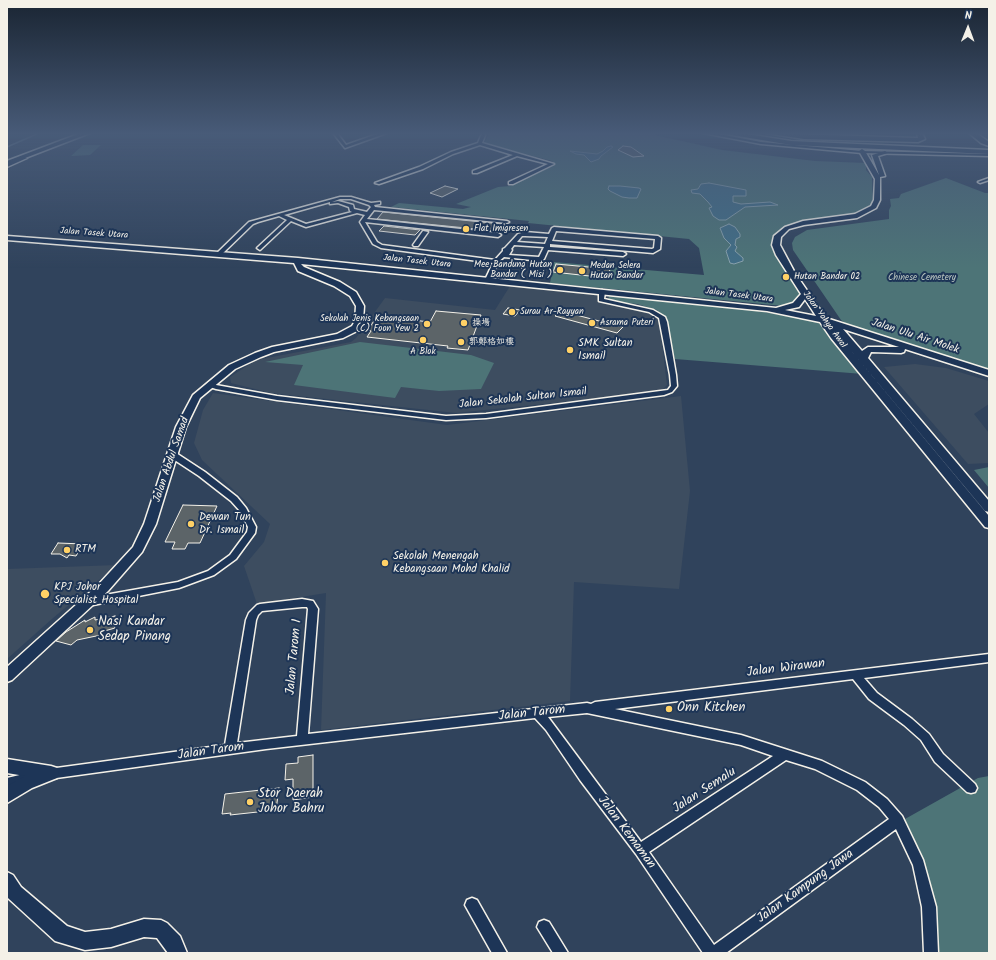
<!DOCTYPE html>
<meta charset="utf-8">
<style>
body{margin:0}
#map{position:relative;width:996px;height:960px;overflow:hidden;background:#30435c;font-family:Kalam,sans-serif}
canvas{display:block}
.frame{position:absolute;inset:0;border:8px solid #f4f1e8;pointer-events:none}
.north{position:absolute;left:948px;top:8px;width:40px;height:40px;-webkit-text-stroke:3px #1d3557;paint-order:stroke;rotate:1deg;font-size:11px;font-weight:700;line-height:16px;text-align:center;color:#f4f1e8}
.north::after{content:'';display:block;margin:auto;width:14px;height:18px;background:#f4f1e8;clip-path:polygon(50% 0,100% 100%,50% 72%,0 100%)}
</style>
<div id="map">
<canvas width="996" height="960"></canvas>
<div class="frame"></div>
<div class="north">N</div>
</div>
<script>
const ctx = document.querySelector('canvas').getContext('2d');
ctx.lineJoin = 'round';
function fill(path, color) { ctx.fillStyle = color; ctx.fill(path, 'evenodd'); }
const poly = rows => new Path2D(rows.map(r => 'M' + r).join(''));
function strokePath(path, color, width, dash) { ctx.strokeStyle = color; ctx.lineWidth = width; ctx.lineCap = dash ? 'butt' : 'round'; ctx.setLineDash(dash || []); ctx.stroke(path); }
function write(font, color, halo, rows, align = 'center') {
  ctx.font = font + ' Kalam,"LXGW WenKai TC",sans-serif'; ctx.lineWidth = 4; ctx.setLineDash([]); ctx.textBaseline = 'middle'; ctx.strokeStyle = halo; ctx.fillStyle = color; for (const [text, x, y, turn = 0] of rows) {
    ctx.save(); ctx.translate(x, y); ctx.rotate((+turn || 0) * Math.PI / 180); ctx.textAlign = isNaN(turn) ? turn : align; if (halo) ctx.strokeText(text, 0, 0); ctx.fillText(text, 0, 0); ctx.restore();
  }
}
fill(poly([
 [510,286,606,296,604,302,644,311,659,319,667,385,662,390,650,393,456,413,271,393,231,383,230,377,256,360,351,342,356,338,385,298,495,310],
 [915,364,946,368,989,381,989,404,974,414,989,433,989,463,968,464,884,367],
 [213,393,447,425,681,396,690,491,679,589,574,582,570,701,321,730,326,593,257,604,244,566,264,542,270,524,202,460,194,443,203,410],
 [117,565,53,618,7,659,7,569]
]), '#3d4d60');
fill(poly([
 [489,133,656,133,655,135,722,150,815,161,866,163,866,170,872,177,873,207,860,214,785,227,776,233,772,240,779,260,800,293,800,301,783,306,550,283,554,262,704,275,699,248,689,239,528,223,529,221,391,207,399,203,463,209,471,207,456,204,498,187,511,186,554,164,552,161,484,143],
 [83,145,101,145,90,155,71,156],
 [946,178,985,193,989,193,989,370,846,324,841,320,793,250,792,243,795,237,807,230,889,219,889,210,891,206,890,199,899,198,901,194],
 [609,296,742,308,814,321,823,325,863,374,675,359,666,322,657,310,637,304,608,301],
 [360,342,471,355,494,363,481,389,439,391,401,387,395,398,294,385,303,365,265,362],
 [989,467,989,488,974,470],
 [989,776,989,953,934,953,920,854,905,819,978,778]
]), '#4d7477');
const water = poly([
 [611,146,613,147,601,156,599,159,591,162,584,155,576,154,570,151,597,154,603,151,607,147,611,146],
 [709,183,746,190,746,196,733,196,733,202,741,204,770,202,778,205,745,207,726,220,719,220,713,216,709,208,712,207,708,202,700,194,692,193,691,190,698,189,701,184,709,183],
 [609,186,620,186,639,188,641,189,637,198,629,198,622,197,610,191,608,189,609,186],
 [729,224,735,227,740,234,740,237,736,239,735,245,737,247,735,251,743,258,743,261,734,264,730,263,726,251,731,245,724,238,720,228,729,224]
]);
fill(water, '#416e86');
strokePath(water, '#89a2ad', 1);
strokePath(poly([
 [7,147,39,133]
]), '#89a2ad', 1.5);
const building = poly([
 [623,146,631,147,644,156,633,157,618,150,623,146],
 [445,186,458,189,442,197,430,193,445,186],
 [383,212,501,224,496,231,377,219,383,212],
 [384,226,420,230,415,235,379,231,384,226],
 [556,264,610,269,608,278,553,272,556,264],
 [508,308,520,310,515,316,503,314,508,308],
 [436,311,481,315,468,350,447,348,448,346,367,337,371,331,368,330,377,316,430,322,436,311],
 [561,311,603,322,623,327,617,333,555,316,561,311],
 [183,505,217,506,200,543,188,543,185,549,172,549,175,542,165,542,183,505],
 [58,543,83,544,76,556,69,555,67,558,60,554,51,554,58,543],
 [115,616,115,628,101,632,101,635,77,640,71,645,56,641,66,632,85,620,85,622,95,617,95,620,115,616],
 [313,755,313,797,293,800,293,779,285,780,286,764,298,763,298,757,313,755],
 [279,788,276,810,230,815,231,813,222,814,225,794,279,788]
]);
fill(building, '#5c6468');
strokePath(building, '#f4f1e8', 1);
const street = poly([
 [333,133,337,133,346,145,380,133,387,133,345,148,333,133],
 [482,133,486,133,482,143,554,164,513,184,509,184,509,182,548,164,517,156,477,173,473,173,473,171,513,155,480,145,453,154,423,169,379,184,375,183,419,167,451,152,478,143,482,133],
 [703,133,714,133,761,142,862,151,989,154,989,156,862,153,761,144,703,133],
 [24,157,27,158,7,167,7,164,24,157],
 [989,178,989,180,980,183,978,182,989,178],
 [340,197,351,197,371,203,380,202,380,204,374,205,375,207,507,221,509,222,507,223,374,210,367,219,498,233,501,235,498,237,365,222,377,242,382,245,495,260,503,251,503,249,505,248,518,234,525,232,549,234,552,228,554,227,658,236,661,238,660,249,653,253,550,244,550,247,623,252,626,254,623,256,548,250,544,259,541,261,504,257,498,262,491,280,488,282,485,280,493,263,381,248,373,244,360,222,365,215,357,213,306,227,291,221,260,250,257,248,258,247,287,220,279,216,258,222,253,224,222,254,217,253,249,222,340,197],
 [340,199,351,199,369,205,371,207,367,212,354,209,353,205,338,201,332,202,340,199],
 [330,202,330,204,338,203,349,207,350,211,352,212,306,224,284,215,330,202],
 [556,231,655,239,654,248,652,249,552,241,556,231],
 [522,236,525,236,548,237,545,244,517,242,522,236],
 [514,245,544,247,539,257,509,255,512,250,511,249,514,245],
 [423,231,428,232,418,246,414,246,413,245,423,231],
 [602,290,605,292,604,299,653,310,665,317,667,322,676,375,677,386,672,392,664,395,486,418,446,420,277,400,216,389,210,387,208,383,211,381,213,382,216,385,277,396,446,416,486,414,668,390,671,386,670,375,659,318,649,312,599,301,599,292,602,290],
 [170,453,176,453,205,472,237,497,246,508,256,527,255,533,236,559,214,575,179,588,88,606,85,605,83,602,85,599,88,598,178,582,208,571,230,555,247,532,248,527,240,511,231,501,199,476,170,457,169,455,170,453],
 [302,599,313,601,318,609,308,734,587,703,591,704,595,702,989,654,989,662,864,678,877,693,912,719,929,734,943,754,975,784,977,788,975,792,971,793,967,792,935,762,921,740,904,725,869,699,853,679,615,709,741,735,822,761,865,782,887,799,902,816,923,860,936,907,938,953,924,953,922,907,913,865,896,829,726,953,703,953,636,854,580,780,546,730,535,718,266,749,49,779,45,778,43,774,45,770,49,769,225,745,246,620,249,613,257,605,260,604,302,599],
 [302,607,307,607,308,609,297,736,237,743,256,620,258,615,262,611,302,607],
 [587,713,741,745,773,756,641,842,548,717,587,713],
 [786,760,815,769,857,790,879,807,889,819,714,945,649,852,786,760],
 [28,773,32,774,34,778,32,782,7,788,7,778,28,773],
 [472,898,477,900,507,953,492,953,465,905,467,900,472,898],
 [544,920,549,922,568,953,553,953,537,927,539,922,544,920]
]);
const secondary = poly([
 [81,133,90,133,7,165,7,161,81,133],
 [766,133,918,138,917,133,922,133,925,139,918,142,804,139,766,133],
 [862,149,865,151,879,175,872,155,885,151,888,153,878,156,885,176,880,177,880,200,876,208,857,218,804,225,789,229,781,237,780,245,795,273,826,318,989,370,989,376,905,349,904,352,901,353,871,352,868,358,989,501,989,512,985,511,833,329,989,516,989,528,985,527,831,338,820,322,767,311,301,264,304,267,340,282,356,292,364,306,363,321,359,330,343,338,274,352,261,357,235,369,200,398,186,427,156,524,142,552,108,591,12,680,7,682,7,667,98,585,133,547,144,524,176,427,193,395,229,365,255,353,272,347,337,334,352,326,355,321,356,306,350,296,334,286,298,271,294,263,7,240,7,236,298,258,776,308,793,303,801,294,776,255,772,245,774,236,785,227,803,221,855,214,871,206,874,200,875,179,859,151,862,149],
 [805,299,816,316,785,310,799,307,805,299],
 [843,329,899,347,868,347,862,351,843,329],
 [7,759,51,766,57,768,59,773,57,778,32,788,7,803,7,786,25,776,7,773,7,759],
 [7,872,13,875,21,887,67,926,85,932,111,929,144,919,161,920,167,923,180,936,187,953,168,953,157,938,144,937,111,947,85,950,55,941,9,899,7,897,7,872]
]);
const primary = poly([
 [969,133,976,133,989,142,989,146,981,143,969,133]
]);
const highway = poly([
 [721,133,741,133,791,141,989,150,989,154,791,145,721,133]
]);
strokePath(street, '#f4f1e8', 3);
strokePath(secondary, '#f4f1e8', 3);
strokePath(primary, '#f4f1e8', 3);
strokePath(highway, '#f4f1e8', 3);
fill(street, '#1d3557');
fill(secondary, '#1d3557');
fill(primary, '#1d3557');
fill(highway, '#1d3557');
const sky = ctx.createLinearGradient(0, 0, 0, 268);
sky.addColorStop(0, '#1a2533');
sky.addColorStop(0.5, '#485b78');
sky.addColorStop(1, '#485b7800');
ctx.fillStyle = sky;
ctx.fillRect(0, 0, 996, 268);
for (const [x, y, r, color] of [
 [466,229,4,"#ffd166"],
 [560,270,4,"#ffd166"],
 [582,271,4,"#ffd166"],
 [786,277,4,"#ffd166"],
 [512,312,4,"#ffd166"],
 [464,323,4,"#ffd166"],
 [592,323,4,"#ffd166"],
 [427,324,4,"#ffd166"],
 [423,340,4,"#ffd166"],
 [461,342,4,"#ffd166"],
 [570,350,4,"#ffd166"],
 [191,524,4,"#ffd166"],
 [67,550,4,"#ffd166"],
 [385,563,4,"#ffd166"],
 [45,594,5,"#ffd166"],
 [90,630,4,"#ffd166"],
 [669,709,4,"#ffd166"],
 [250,802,4,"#ffd166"]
]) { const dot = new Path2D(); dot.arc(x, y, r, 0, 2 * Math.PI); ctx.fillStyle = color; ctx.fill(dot); strokePath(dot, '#1d3557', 1.5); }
write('9px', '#f4f1e8', '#1d3557', [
 ["Flat Imigresen",474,229],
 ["Mee Bandung Hutan",552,265,"right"],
 ["Bandar ( Misi )",552,275,"right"],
 ["Medan Selera",590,266],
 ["Hutan Bandar",590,276],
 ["Hutan Bandar 02",794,277],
 ["Surau Ar-Rayyan",520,312],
 ["Sekolah Jenis Kebangsaan",419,319,"right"],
 ["(C) Foon Yew 2",419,329,"right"],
 ["操場",472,323],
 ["Asrama Puteri",600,323],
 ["郭鄭格如樓",469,342],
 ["A Blok",423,352,"center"]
], 'left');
write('9px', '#f4f1e8', '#1d3557', [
 ["Jalan Tasek Utara",94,234,4],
 ["Jalan Tasek Utara",417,262,6],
 ["Jalan Tasek Utara",739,296,7],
 ["Jalan Yahya Awal",824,320,54]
]);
write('9px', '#bac5c0', '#1d3557', [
 ["Chinese Cemetery",922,278]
]);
write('11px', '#f4f1e8', '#1d3557', [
 ["Jalan Ulu Air Molek",915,337,18],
 ["Jalan Sekolah Sultan Ismail",523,399,-6],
 ["Jalan Abdul Samad",172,460,-71]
]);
write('11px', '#f4f1e8', '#1d3557', [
 ["SMK Sultan",578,344],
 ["Ismail",578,357],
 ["Dewan Tun",199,518],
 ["Dr. Ismail",199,531],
 ["RTM",75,550],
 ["Sekolah Menengah",393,557],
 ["Kebangsaan Mohd Khalid",393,570],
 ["KPJ Johor",54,588],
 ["Specialist Hospital",54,601]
], 'left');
write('13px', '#f4f1e8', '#1d3557', [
 ["Nasi Kandar",98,623],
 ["Sedap Pinang",98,638],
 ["Onn Kitchen",677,709],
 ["Stor Daerah",258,795],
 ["Johor Bahru",258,810]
], 'left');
write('13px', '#f4f1e8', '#1d3557', [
 ["Jalan Tarom 1",295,657,-85],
 ["Jalan Wirawan",786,669,-7],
 ["Jalan Tarom",532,714,-6],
 ["Jalan Tarom",211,752,-8],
 ["Jalan Semalu",705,791,-33],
 ["Jalan Kemaman",626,833,53],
 ["Jalan Kampung Jawa",806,887,-36]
]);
</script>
